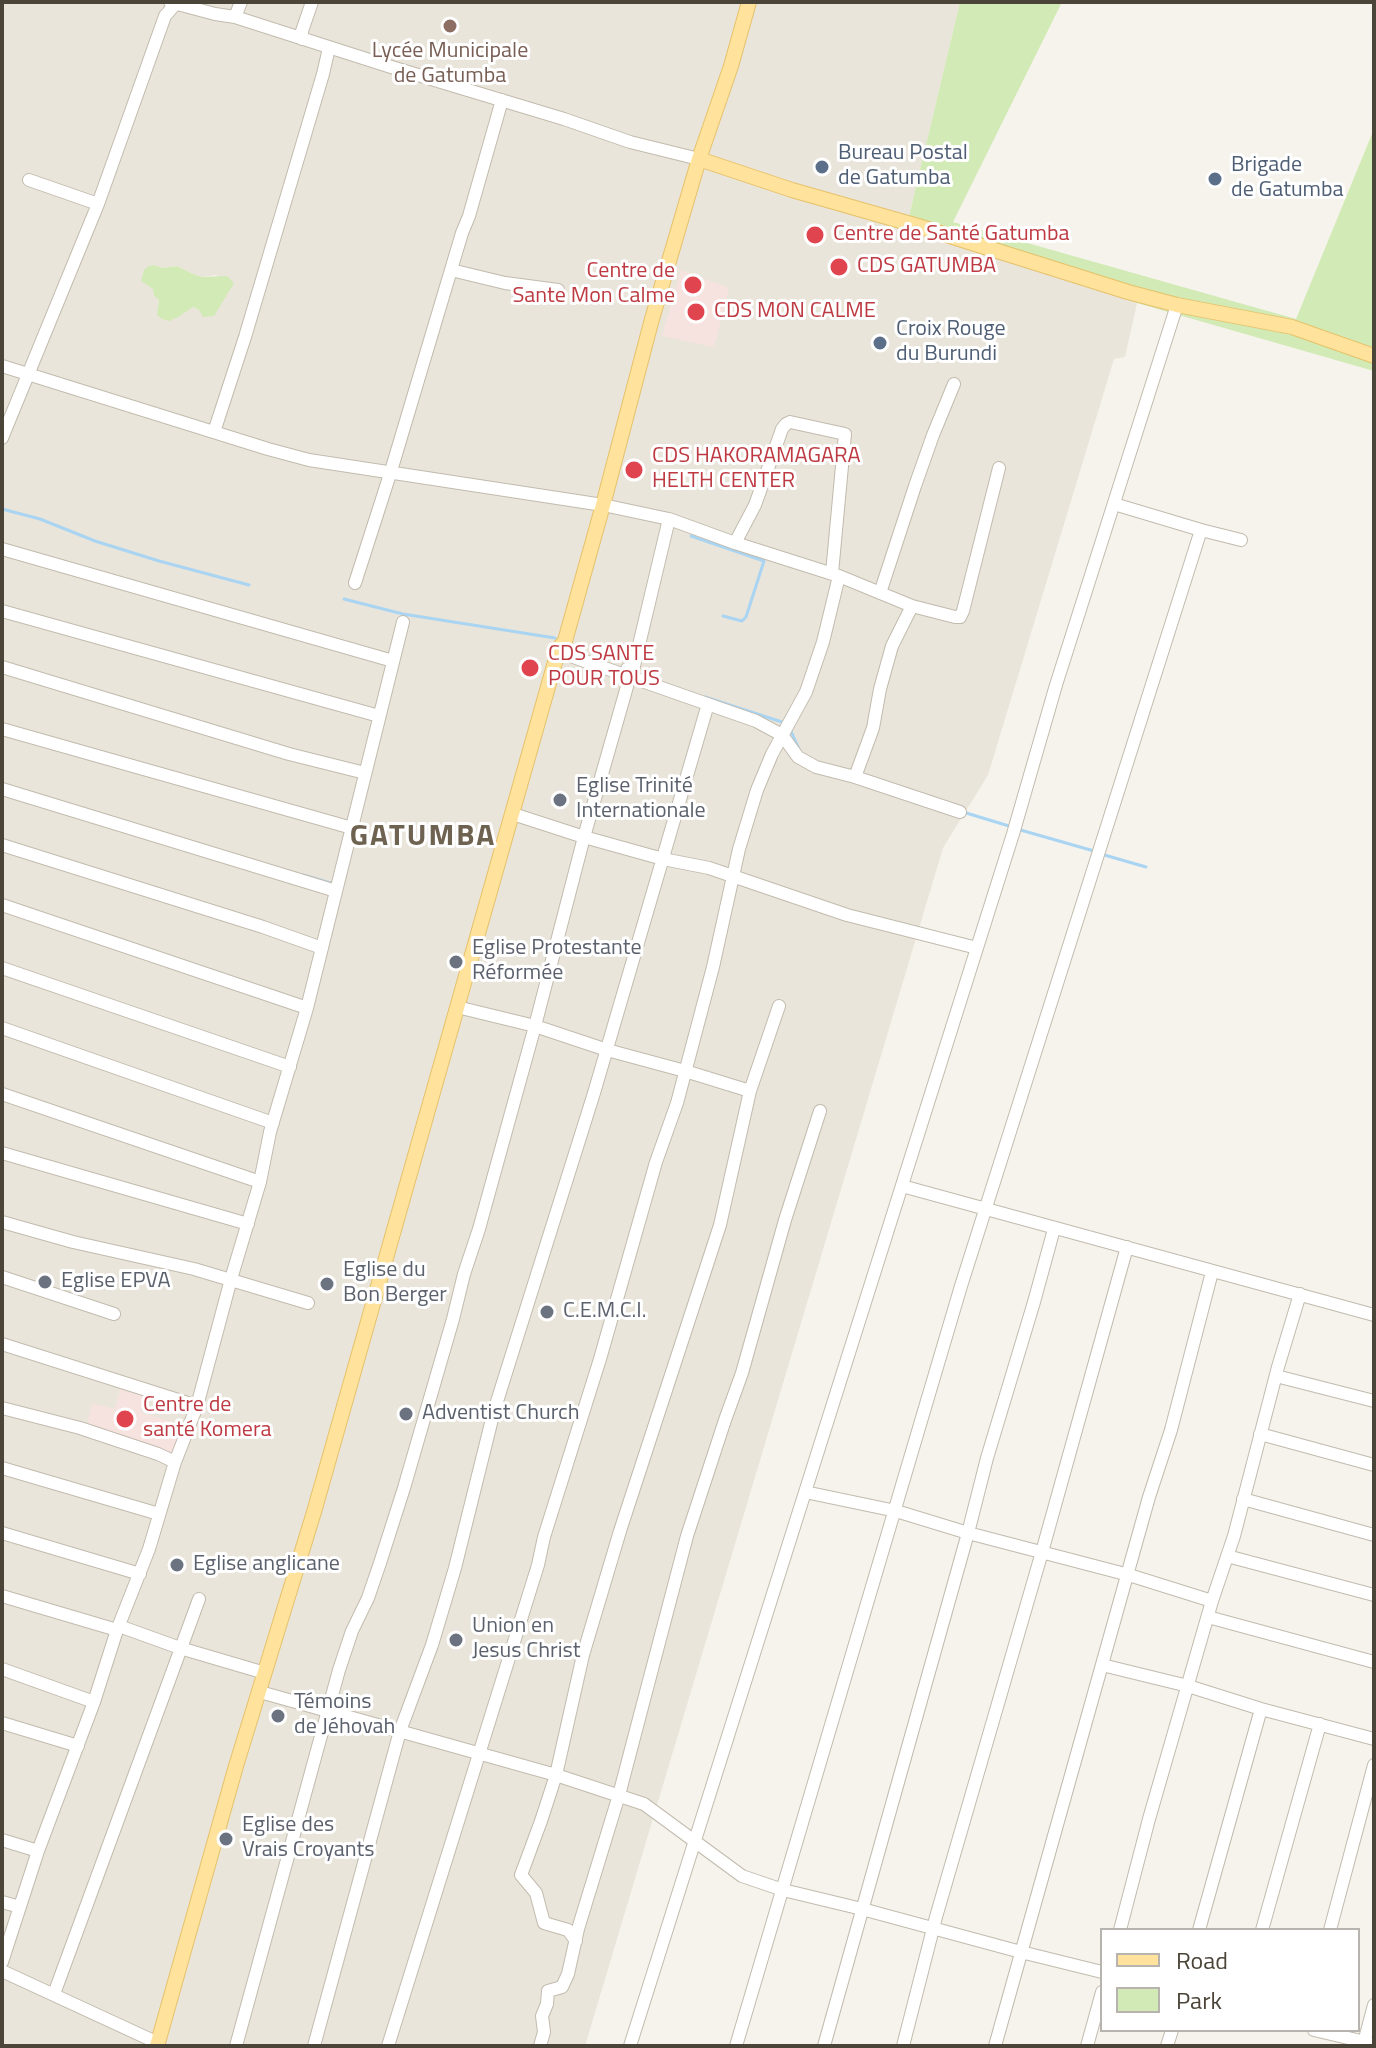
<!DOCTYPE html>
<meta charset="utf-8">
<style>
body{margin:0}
#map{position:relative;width:1376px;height:2048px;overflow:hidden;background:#f6f3ec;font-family:"Titillium Web",sans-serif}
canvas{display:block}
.frame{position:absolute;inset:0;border:4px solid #4b4439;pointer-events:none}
.legend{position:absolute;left:1100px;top:1928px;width:260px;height:104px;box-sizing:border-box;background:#fff;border:2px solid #b7b4b0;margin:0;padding:10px 14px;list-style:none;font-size:24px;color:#4b4439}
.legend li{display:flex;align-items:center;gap:16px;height:40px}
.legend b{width:40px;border:2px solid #b7b4b0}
</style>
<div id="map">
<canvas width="1376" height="2048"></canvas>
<div class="frame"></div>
<ul class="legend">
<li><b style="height:10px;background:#ffe39c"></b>Road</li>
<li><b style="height:22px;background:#d2eab5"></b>Park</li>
</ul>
</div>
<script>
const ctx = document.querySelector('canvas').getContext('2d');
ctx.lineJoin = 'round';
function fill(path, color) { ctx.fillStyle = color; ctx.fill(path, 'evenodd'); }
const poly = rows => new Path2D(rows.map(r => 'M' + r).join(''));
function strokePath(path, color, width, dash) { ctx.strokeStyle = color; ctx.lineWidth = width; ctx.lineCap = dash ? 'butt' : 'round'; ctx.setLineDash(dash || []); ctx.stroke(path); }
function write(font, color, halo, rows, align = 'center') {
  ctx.font = font + ' "Titillium Web",sans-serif'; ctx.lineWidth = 6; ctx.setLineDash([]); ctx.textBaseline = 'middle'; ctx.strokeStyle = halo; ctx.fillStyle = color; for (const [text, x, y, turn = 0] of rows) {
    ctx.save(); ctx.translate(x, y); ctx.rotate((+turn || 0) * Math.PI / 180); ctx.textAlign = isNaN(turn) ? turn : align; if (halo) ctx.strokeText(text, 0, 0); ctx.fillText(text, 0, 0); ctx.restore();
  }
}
fill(poly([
 [2,2,960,2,906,229,1137,303,1125,357,1114,359,988,775,943,848,585,2046,2,2046],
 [154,265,162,268,177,266,193,274,202,277,217,275,199,310,193,307,157,315,159,300,154,296,153,289,142,275,149,266]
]), '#eae5da');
fill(poly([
 [681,270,729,288,714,347,662,336],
 [122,1382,146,1390,140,1412,185,1426,174,1456,87,1426,92,1403,115,1409]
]), '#f6e3e0');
fill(poly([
 [960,2,1062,2,953,222,1296,319,1374,129,1374,371,1137,303,906,229],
 [154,265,162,268,177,266,193,274,202,277,227,276,234,283,214,316,203,317,199,310,193,307,178,317,169,321,162,319,157,315,159,300,154,296,153,289,141,281,144,270,149,266]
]), '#d2eab5');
strokePath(poly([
 [2,509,40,519,95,541,159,561,249,585],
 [691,536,764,561,746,617,742,621,723,616],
 [344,599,403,614,555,638],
 [705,697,785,723],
 [790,729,800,751],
 [963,812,1009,826],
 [1017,829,1094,851],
 [1101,854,1146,867],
 [303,875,334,884]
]), '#a9d4f2', 3);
const minor = poly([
 [170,2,215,14,235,17,388,66,564,119,630,142,699,159],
 [235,17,241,2],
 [302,39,302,31,312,2],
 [29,180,98,204],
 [451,270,505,283,558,290],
 [2,366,268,449,309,460,603,505,669,519,735,543,839,576,912,606,955,617,960,617,963,611,999,468],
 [214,432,245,337,323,74,329,48],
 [2,438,98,204,165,16,177,2],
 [1201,530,1241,540],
 [735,543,755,505,782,429,786,424,790,422,845,434,832,573],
 [2,549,393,661],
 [355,583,391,471,462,233,469,216,502,100],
 [880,593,915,486,933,435,954,384],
 [2,611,379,716],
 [559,652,756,721,782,735,798,757,816,767,855,777,960,812],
 [2,667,289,754,365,773],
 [625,675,627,669,633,670,669,519],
 [2,729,352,828],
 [855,777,873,728,880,689,892,646,912,606],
 [2,789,336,891],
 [513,814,584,837,663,859,709,868,847,915,977,948],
 [2,845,263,927,322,948],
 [2,905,307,1008],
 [2,968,290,1067],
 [457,1007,535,1026,607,1050,685,1071,750,1091],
 [2,1028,273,1123],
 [2,1094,260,1182],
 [2,1153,248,1224],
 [902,1186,1374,1315],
 [2,1222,73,1242,194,1269,308,1303],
 [2,1277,114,1314],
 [2,1344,197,1406],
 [1276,1376,1374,1401],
 [2,1408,80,1428,158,1454,175,1462],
 [1260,1434,1374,1465],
 [2,1468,159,1514],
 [805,1492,896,1511,968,1533,1129,1575,1212,1601],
 [1243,1499,1374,1535],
 [2,1533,140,1574],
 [1227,1556,1374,1595],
 [2,1596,117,1630],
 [1208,1617,1374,1662],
 [119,1626,180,1648,265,1673],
 [1102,1665,1188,1686,1261,1709,1374,1739],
 [2,1669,94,1702],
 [260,1692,556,1775,644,1804,742,1876,783,1890,862,1909,1021,1952,1102,1972],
 [2,1723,78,1746],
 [2,1840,38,1851],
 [2,1902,20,1907],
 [1120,1930,1149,1819,1212,1601,1234,1536,1278,1367,1300,1294],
 [1199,1930,1261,1709],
 [1262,1930,1320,1724],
 [1330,1930,1374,1765],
 [576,1941,568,1930,544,1923,536,1893,521,1875,541,1821,556,1775,583,1655,620,1531,720,1225,750,1091,779,1006],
 [2,1962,38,1851,94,1702,117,1630,149,1549,175,1462,197,1406,231,1279,260,1182,270,1132,307,1008,403,622],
 [2,1971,158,2043],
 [54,1994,199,1599],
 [1314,2030,1374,2044],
 [236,2046,339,1670,352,1631,368,1598,380,1563,404,1488,453,1319,464,1274,479,1229,535,1026,584,837,630,676],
 [314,2046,400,1731,432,1645,455,1568,494,1411,594,1093,708,704],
 [388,2046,538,1565,544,1537,600,1359,656,1162,677,1103,713,967,739,849,757,790,772,754,806,692,823,642,839,576],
 [540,2046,544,2032,542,2016,547,2004,548,1991,562,1987,568,1974,578,1929,619,1795,687,1536,725,1420,742,1373,785,1220,820,1111],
 [630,2046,1013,834,1056,685,1177,305],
 [736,2046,961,1286,1201,530,1114,504],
 [824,2046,968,1533,987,1458,1034,1302,1054,1229],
 [903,2046,936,1917,1042,1552,1127,1247],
 [995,2046,1149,1497,1171,1430,1212,1272],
 [1087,2046,1102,1992],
 [1167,2046,1172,2030],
 [1363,2046,1374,2005]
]);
const major = poly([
 [699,159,792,190,918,226,1128,292,1177,305,1292,327,1374,356],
 [157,2046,236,1766,314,1512,559,648,565,641,603,505,652,319,699,159,731,66,749,2]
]);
strokePath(minor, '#c2bbae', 14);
strokePath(major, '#e6c16a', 16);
strokePath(minor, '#fff', 12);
strokePath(major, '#ffe39c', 14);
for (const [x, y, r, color] of [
 [450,26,8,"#8d6e63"],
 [822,167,8,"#5c6f8a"],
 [1215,179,8,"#5c6f8a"],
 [815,235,10,"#e0444e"],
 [839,267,10,"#e0444e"],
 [693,285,10,"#e0444e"],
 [696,312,10,"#e0444e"],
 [880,343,8,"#5c6f8a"],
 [634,470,10,"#e0444e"],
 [530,668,10,"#e0444e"],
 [560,800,8,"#6b7280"],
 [456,962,8,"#6b7280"],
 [45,1282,8,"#6b7280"],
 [327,1284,8,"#6b7280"],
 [547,1312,8,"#6b7280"],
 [406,1414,8,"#6b7280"],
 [125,1419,10,"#e0444e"],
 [177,1565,8,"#6b7280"],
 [456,1640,8,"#6b7280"],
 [278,1716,8,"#6b7280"],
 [226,1839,8,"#6b7280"]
]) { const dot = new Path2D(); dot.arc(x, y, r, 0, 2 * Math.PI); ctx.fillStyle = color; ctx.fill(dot); strokePath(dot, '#fff', 3); }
write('22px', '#785e54', '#fff', [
 ["Lycée Municipale",450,52],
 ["de Gatumba",450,77]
]);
write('22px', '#4e5e75', '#fff', [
 ["Bureau Postal",838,154],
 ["de Gatumba",838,179],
 ["Brigade",1231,166],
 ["de Gatumba",1231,191],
 ["Croix Rouge",896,330],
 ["du Burundi",896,355]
], 'left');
write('22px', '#be3a42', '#fff', [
 ["Centre de Santé Gatumba",833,235],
 ["CDS GATUMBA",857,267],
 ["Centre de",675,272,"right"],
 ["Sante Mon Calme",675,297,"right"],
 ["CDS MON CALME",714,312],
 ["CDS HAKORAMAGARA",652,457],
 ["HELTH CENTER",652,482],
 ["CDS SANTE",548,655],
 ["POUR TOUS",548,680],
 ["Centre de",143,1406],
 ["santé Komera",143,1431]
], 'left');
write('22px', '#5b616d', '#fff', [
 ["Eglise Trinité",576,787],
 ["Internationale",576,812],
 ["Eglise Protestante",472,949],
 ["Réformée",472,974],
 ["Eglise du",343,1271],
 ["Bon Berger",343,1296],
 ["Eglise EPVA",61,1282],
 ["C.E.M.C.I.",563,1312],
 ["Adventist Church",422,1414],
 ["Eglise anglicane",193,1565],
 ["Union en",472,1627],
 ["Jesus Christ",472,1652],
 ["Témoins",294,1703],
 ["de Jéhovah",294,1728],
 ["Eglise des",242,1826],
 ["Vrais Croyants",242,1851]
], 'left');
ctx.letterSpacing = '2px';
write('bold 30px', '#6e6250', '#fff', [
 ["GATUMBA",423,838]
]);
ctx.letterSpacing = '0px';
</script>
